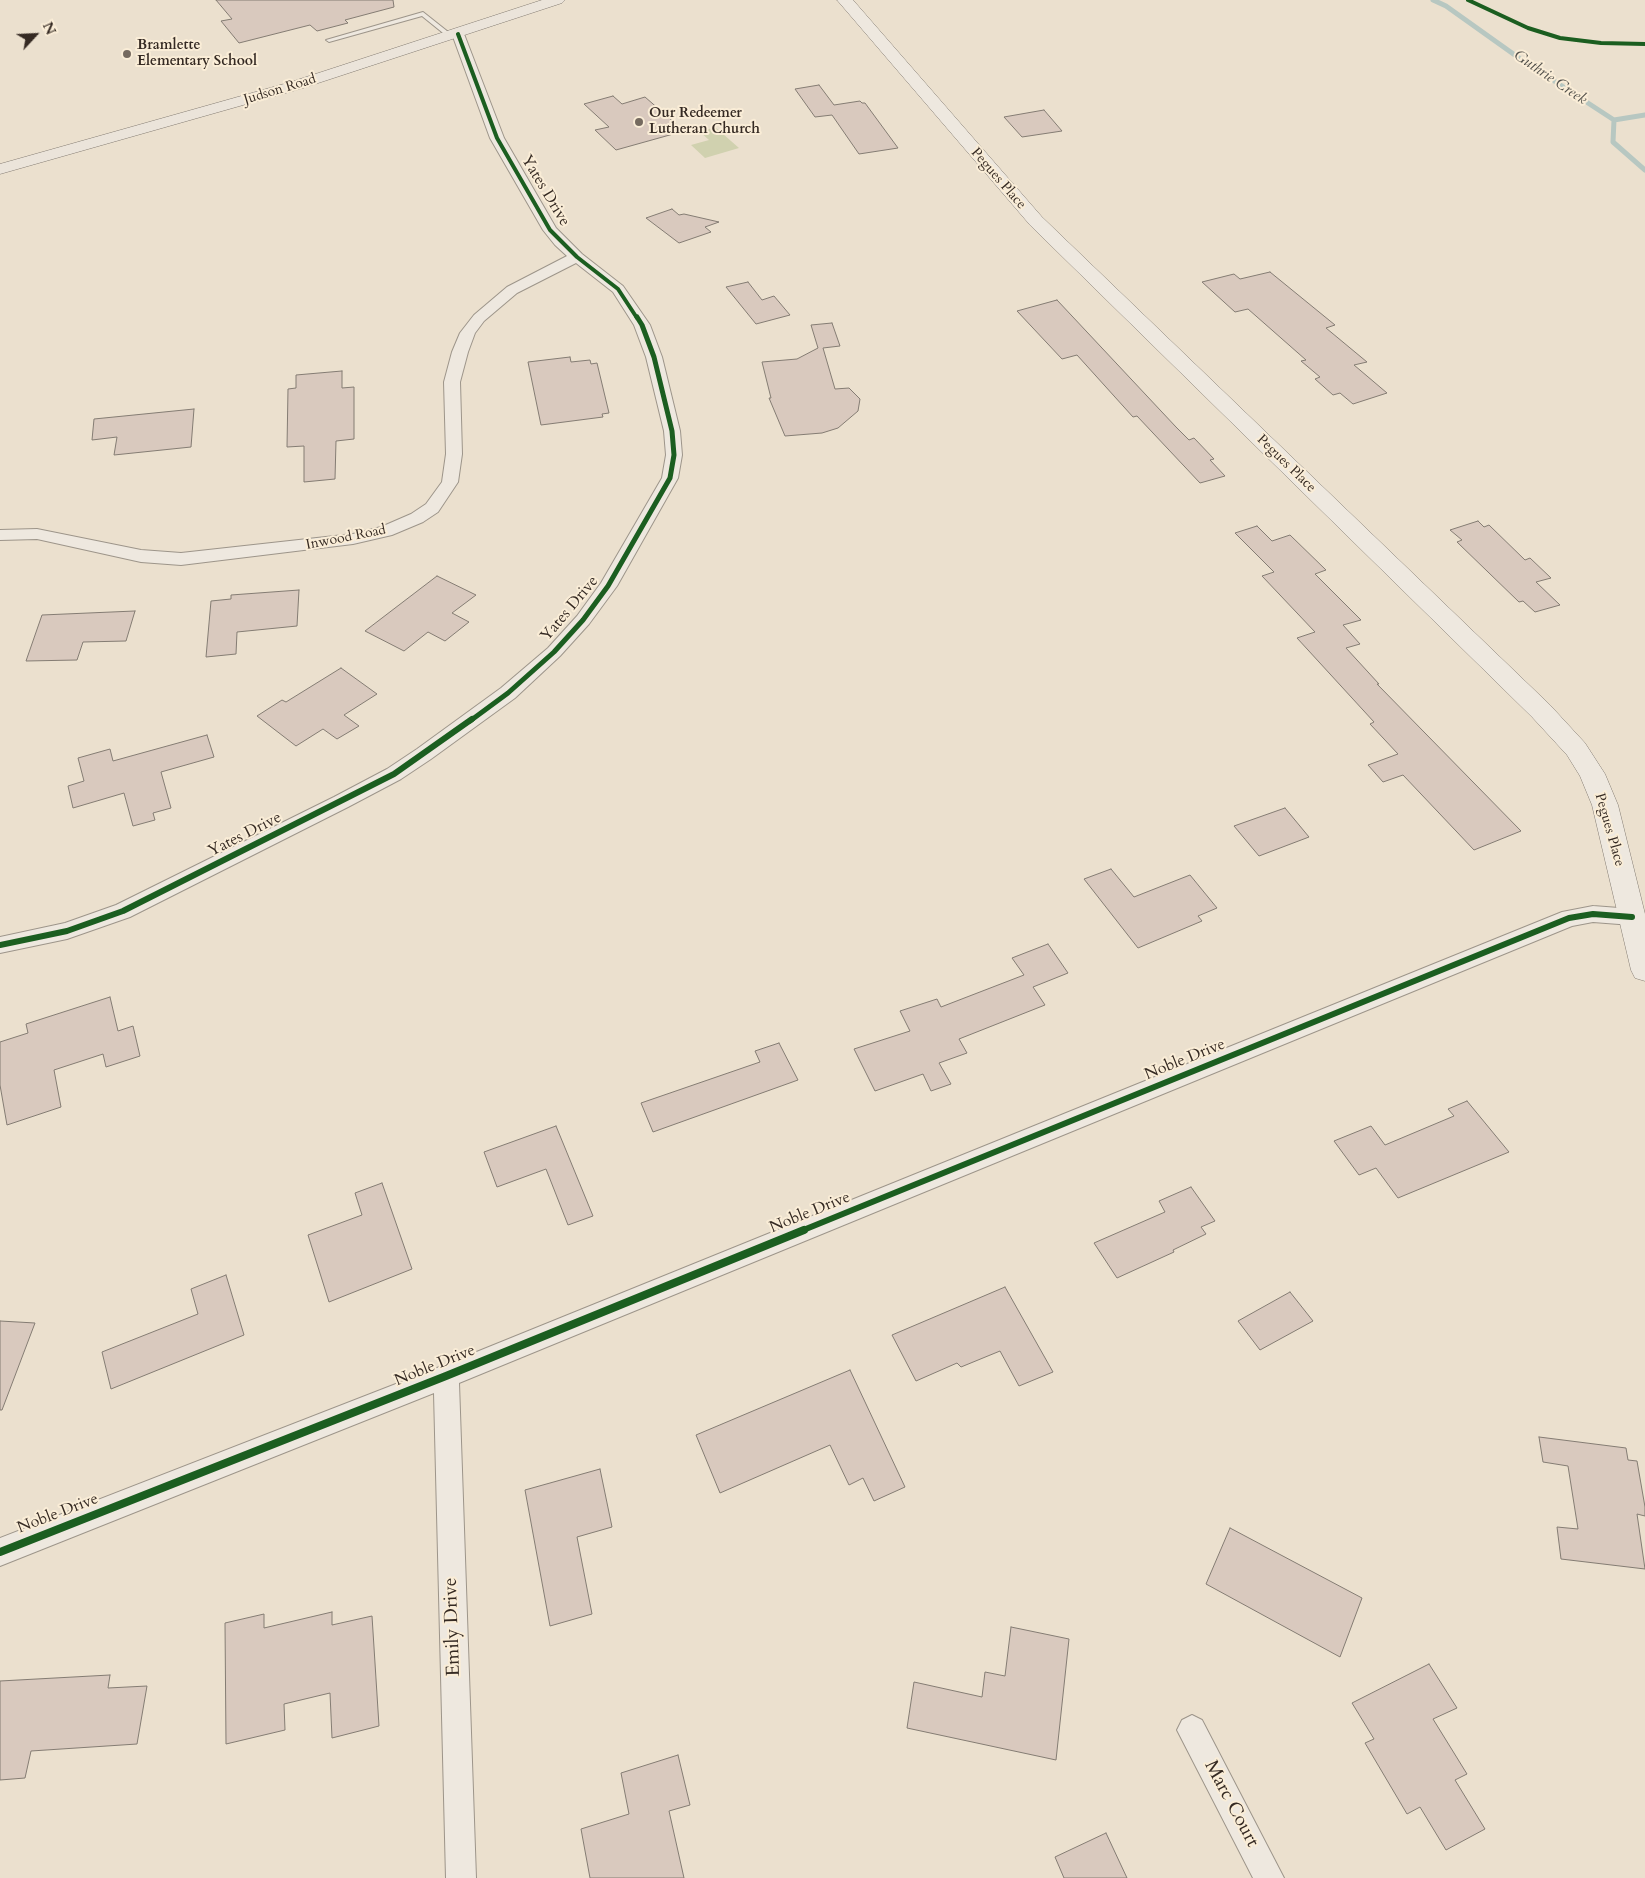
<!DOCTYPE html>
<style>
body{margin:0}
#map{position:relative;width:1645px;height:1878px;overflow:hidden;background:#ebe0ce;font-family:Cardo,serif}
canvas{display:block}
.north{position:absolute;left:10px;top:10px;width:50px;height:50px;-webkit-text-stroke:4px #faedd7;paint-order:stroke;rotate:65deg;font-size:14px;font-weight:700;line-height:20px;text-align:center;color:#352a23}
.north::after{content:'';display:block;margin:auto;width:18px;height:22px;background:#352a23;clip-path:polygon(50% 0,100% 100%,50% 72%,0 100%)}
</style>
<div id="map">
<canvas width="1645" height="1878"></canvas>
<div class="north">N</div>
</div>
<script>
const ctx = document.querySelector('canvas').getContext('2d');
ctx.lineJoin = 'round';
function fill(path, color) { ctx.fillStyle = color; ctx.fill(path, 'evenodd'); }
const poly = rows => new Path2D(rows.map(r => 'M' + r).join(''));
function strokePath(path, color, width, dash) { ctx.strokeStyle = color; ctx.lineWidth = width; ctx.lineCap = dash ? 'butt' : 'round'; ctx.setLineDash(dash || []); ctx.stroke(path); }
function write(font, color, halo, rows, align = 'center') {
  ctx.font = font + ' Cardo,serif'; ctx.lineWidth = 4; ctx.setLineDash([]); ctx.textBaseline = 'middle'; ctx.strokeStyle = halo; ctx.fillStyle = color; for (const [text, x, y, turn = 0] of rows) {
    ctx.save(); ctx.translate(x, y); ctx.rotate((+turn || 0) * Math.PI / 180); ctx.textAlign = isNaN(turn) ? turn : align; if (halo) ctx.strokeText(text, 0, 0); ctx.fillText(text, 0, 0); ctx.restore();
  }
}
fill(poly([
 [715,127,739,148,705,158,691,145,709,140,700,132]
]), '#d0d1af');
strokePath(poly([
 [1433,0,1446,6,1519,58,1614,120,1613,142,1645,170],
 [1614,120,1645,115]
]), '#b7c7c1', 5);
const building = poly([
 [216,0,393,0,394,7,345,20,348,23,317,31,310,25,239,43,221,21,232,19,216,0],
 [819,85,834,105,860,101,862,103,865,103,898,148,859,154,832,115,815,117,795,89,819,85],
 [613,96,622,104,645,97,684,131,616,150,595,130,609,127,584,104,613,96],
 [1044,110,1062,131,1022,137,1004,117,1044,110],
 [672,209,679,215,684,214,719,222,705,227,711,232,679,243,646,218,672,209],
 [1270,272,1335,325,1326,328,1367,362,1354,365,1387,393,1353,404,1340,393,1333,395,1315,379,1320,377,1301,361,1306,360,1248,309,1235,312,1202,282,1234,274,1240,279,1270,272],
 [748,282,762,300,774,296,790,315,756,324,726,287,748,282],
 [1057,300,1176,427,1189,440,1194,438,1214,459,1210,460,1225,476,1200,483,1137,416,1133,417,1077,355,1062,359,1017,311,1057,300],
 [832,323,840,346,823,348,835,389,849,388,860,399,858,411,838,428,822,433,785,436,769,398,771,398,762,362,797,359,818,348,811,325,832,323],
 [570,357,571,362,590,360,591,364,597,363,609,413,602,414,603,417,541,425,528,362,570,357],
 [342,371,342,388,354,387,354,439,336,441,335,479,304,482,304,446,287,447,288,389,296,388,296,375,342,371],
 [194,409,191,447,114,455,117,437,92,440,94,419,194,409],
 [1478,521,1484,527,1489,525,1525,560,1530,558,1551,578,1536,582,1560,605,1535,612,1523,601,1519,602,1457,542,1462,540,1450,530,1478,521],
 [1257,526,1272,541,1290,535,1326,570,1315,574,1361,620,1343,625,1360,644,1346,648,1379,684,1377,684,1521,831,1474,850,1403,775,1383,782,1368,765,1398,754,1370,724,1374,722,1297,638,1315,632,1262,576,1274,572,1235,533,1257,526],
 [437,576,476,595,452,613,469,622,445,641,428,632,404,651,365,631,437,576],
 [299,590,297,626,237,632,236,654,206,657,211,601,231,599,231,595,299,590],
 [135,611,126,641,83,642,77,660,26,661,42,615,135,611],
 [341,668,377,694,344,715,359,726,337,739,323,729,296,746,257,716,282,700,286,702,341,668],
 [207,735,214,757,161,772,171,808,153,813,155,820,133,826,124,793,73,808,68,786,84,781,78,758,110,749,113,761,207,735],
 [1285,808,1309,837,1259,856,1234,826,1285,808],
 [1111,869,1134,897,1190,875,1217,908,1198,916,1202,921,1138,948,1084,879,1111,869],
 [1048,944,1068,973,1033,987,1045,1005,959,1039,967,1053,939,1063,951,1084,931,1091,923,1074,875,1091,854,1049,910,1031,900,1011,937,999,941,1007,1024,975,1012,958,1048,944],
 [110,997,118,1031,133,1026,140,1056,106,1067,103,1054,54,1070,61,1107,7,1125,0,1085,0,1042,28,1033,26,1024,110,997],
 [779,1043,798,1080,653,1132,641,1103,760,1062,755,1051,779,1043],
 [1467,1101,1509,1152,1398,1198,1376,1168,1359,1175,1334,1141,1371,1126,1385,1145,1454,1116,1448,1109,1467,1101],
 [556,1126,593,1216,568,1225,546,1169,497,1187,484,1152,556,1126],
 [382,1183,412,1269,329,1302,308,1235,362,1215,355,1193,382,1183],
 [1191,1187,1215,1221,1201,1227,1206,1234,1173,1250,1174,1252,1117,1278,1094,1243,1165,1212,1159,1201,1191,1187],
 [226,1275,244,1335,111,1389,102,1352,198,1314,191,1289,226,1275],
 [1005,1287,1053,1372,1019,1386,1000,1351,961,1367,957,1363,916,1381,892,1335,1005,1287],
 [1290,1292,1313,1321,1260,1350,1238,1321,1290,1292],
 [0,1321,35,1323,2,1410,0,1410,0,1321],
 [850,1370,905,1487,874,1501,863,1478,849,1485,830,1445,720,1493,696,1435,850,1370],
 [1539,1437,1626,1448,1628,1460,1637,1461,1645,1507,1645,1516,1637,1514,1645,1569,1561,1559,1557,1527,1578,1529,1568,1466,1543,1462,1539,1437],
 [600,1469,612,1527,577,1537,592,1614,550,1626,525,1490,600,1469],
 [1230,1528,1362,1598,1340,1657,1206,1584,1230,1528],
 [332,1612,332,1625,372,1616,379,1726,332,1738,330,1693,284,1704,285,1730,226,1744,225,1623,264,1614,264,1628,332,1612],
 [1011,1627,1069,1639,1056,1760,907,1728,914,1682,982,1697,985,1672,1005,1676,1011,1627],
 [1429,1664,1457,1708,1433,1719,1467,1774,1455,1780,1485,1829,1446,1850,1420,1807,1407,1814,1365,1743,1374,1739,1352,1703,1429,1664],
 [110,1675,108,1688,147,1686,137,1744,31,1751,25,1778,0,1780,0,1681,110,1675],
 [678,1755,690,1805,669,1811,684,1878,590,1878,581,1829,629,1814,621,1773,678,1755],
 [1106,1833,1127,1878,1064,1878,1055,1857,1106,1833]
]);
fill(building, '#d9c9be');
strokePath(building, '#847c73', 1);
const lane = poly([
 [423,12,452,35,452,37,448,37,422,16,329,42,326,40,423,12]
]);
const street = poly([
 [458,30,464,34,504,138,556,228,582,254,623,286,650,325,662,357,680,431,682,455,678,478,617,586,589,624,560,656,515,698,431,759,401,779,348,807,130,917,67,939,0,953,0,937,65,923,116,905,334,797,387,769,417,749,501,688,548,648,577,616,601,583,662,478,666,455,664,431,646,357,634,325,613,292,576,263,517,293,484,321,475,333,468,352,460,382,462,454,458,482,438,512,423,522,392,535,353,544,181,565,141,562,37,539,0,540,0,530,37,529,141,550,181,553,353,534,381,527,411,514,426,504,442,482,446,454,444,382,452,352,460,333,474,315,507,287,567,256,555,245,543,230,490,138,452,34,458,30],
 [1593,906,1632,909,1639,911,1643,917,1639,923,1632,925,1593,922,1572,926,459,1383,476,1878,446,1878,434,1393,0,1566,0,1538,437,1368,1562,912,1593,906],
 [1192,1715,1202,1720,1284,1878,1253,1878,1177,1730,1182,1720,1192,1715]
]);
const secondary = poly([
 [837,0,853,0,1042,217,1550,705,1585,743,1605,774,1618,805,1645,914,1645,981,1635,978,1631,970,1592,805,1580,776,1567,755,1532,717,1030,225,837,0]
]);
const primary = poly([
 [542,0,565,0,562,3,303,88,0,174,0,164,291,82,542,0]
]);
strokePath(lane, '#9d958a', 2);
strokePath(street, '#9d958a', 2);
strokePath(secondary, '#847c73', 1);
strokePath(primary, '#847c73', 1);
fill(lane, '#eee8df');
fill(street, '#eee8df');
fill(secondary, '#eee8df');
fill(primary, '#ebe4da');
strokePath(poly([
 [1468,0,1528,28,1560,38,1601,43,1645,44],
 [458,34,497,138,550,230,577,257,618,289,637,318]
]), '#1b5e20', 4);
strokePath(poly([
 [470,721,508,693,554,652,583,620,608,586,670,478,674,455,672,431,654,357,642,325,637,317]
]), '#1b5e20', 5);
strokePath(poly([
 [0,945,67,931,123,911,394,774,472,719],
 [801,1231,1569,918,1593,914,1632,917]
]), '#1b5e20', 6);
strokePath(poly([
 [0,1552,446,1376,804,1230]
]), '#1b5e20', 8);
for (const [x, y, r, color] of [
 [127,54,5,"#756a5f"],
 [639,122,5,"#756a5f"]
]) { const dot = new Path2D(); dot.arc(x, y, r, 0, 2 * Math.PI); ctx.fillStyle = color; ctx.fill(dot); strokePath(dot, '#faedd7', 2); }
write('bold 14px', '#352a23', '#faedd7', [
 ["Bramlette",137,46],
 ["Elementary School",137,62],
 ["Our Redeemer",649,114],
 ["Lutheran Church",649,130]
], 'left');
write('14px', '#352a23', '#faedd7', [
 ["Judson Road",280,90,-17],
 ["Pegues Place",998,179,49],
 ["Pegues Place",1286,464,44],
 ["Inwood Road",346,538,-11],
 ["Pegues Place",1609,830,74]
]);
write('italic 15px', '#504e49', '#faedd7', [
 ["Guthrie Creek",1550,78,34]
]);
write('16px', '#352a23', '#faedd7', [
 ["Yates Drive",545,191,59],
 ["Yates Drive",570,609,-50],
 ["Yates Drive",245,835,-27],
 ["Noble Drive",1185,1060,-22],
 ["Noble Drive",810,1213,-22],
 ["Noble Drive",435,1366,-22],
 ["Noble Drive",58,1514,-21]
]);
write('19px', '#352a23', '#faedd7', [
 ["Emily Drive",453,1627,-92],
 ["Marc Court",1231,1804,62]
]);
</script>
